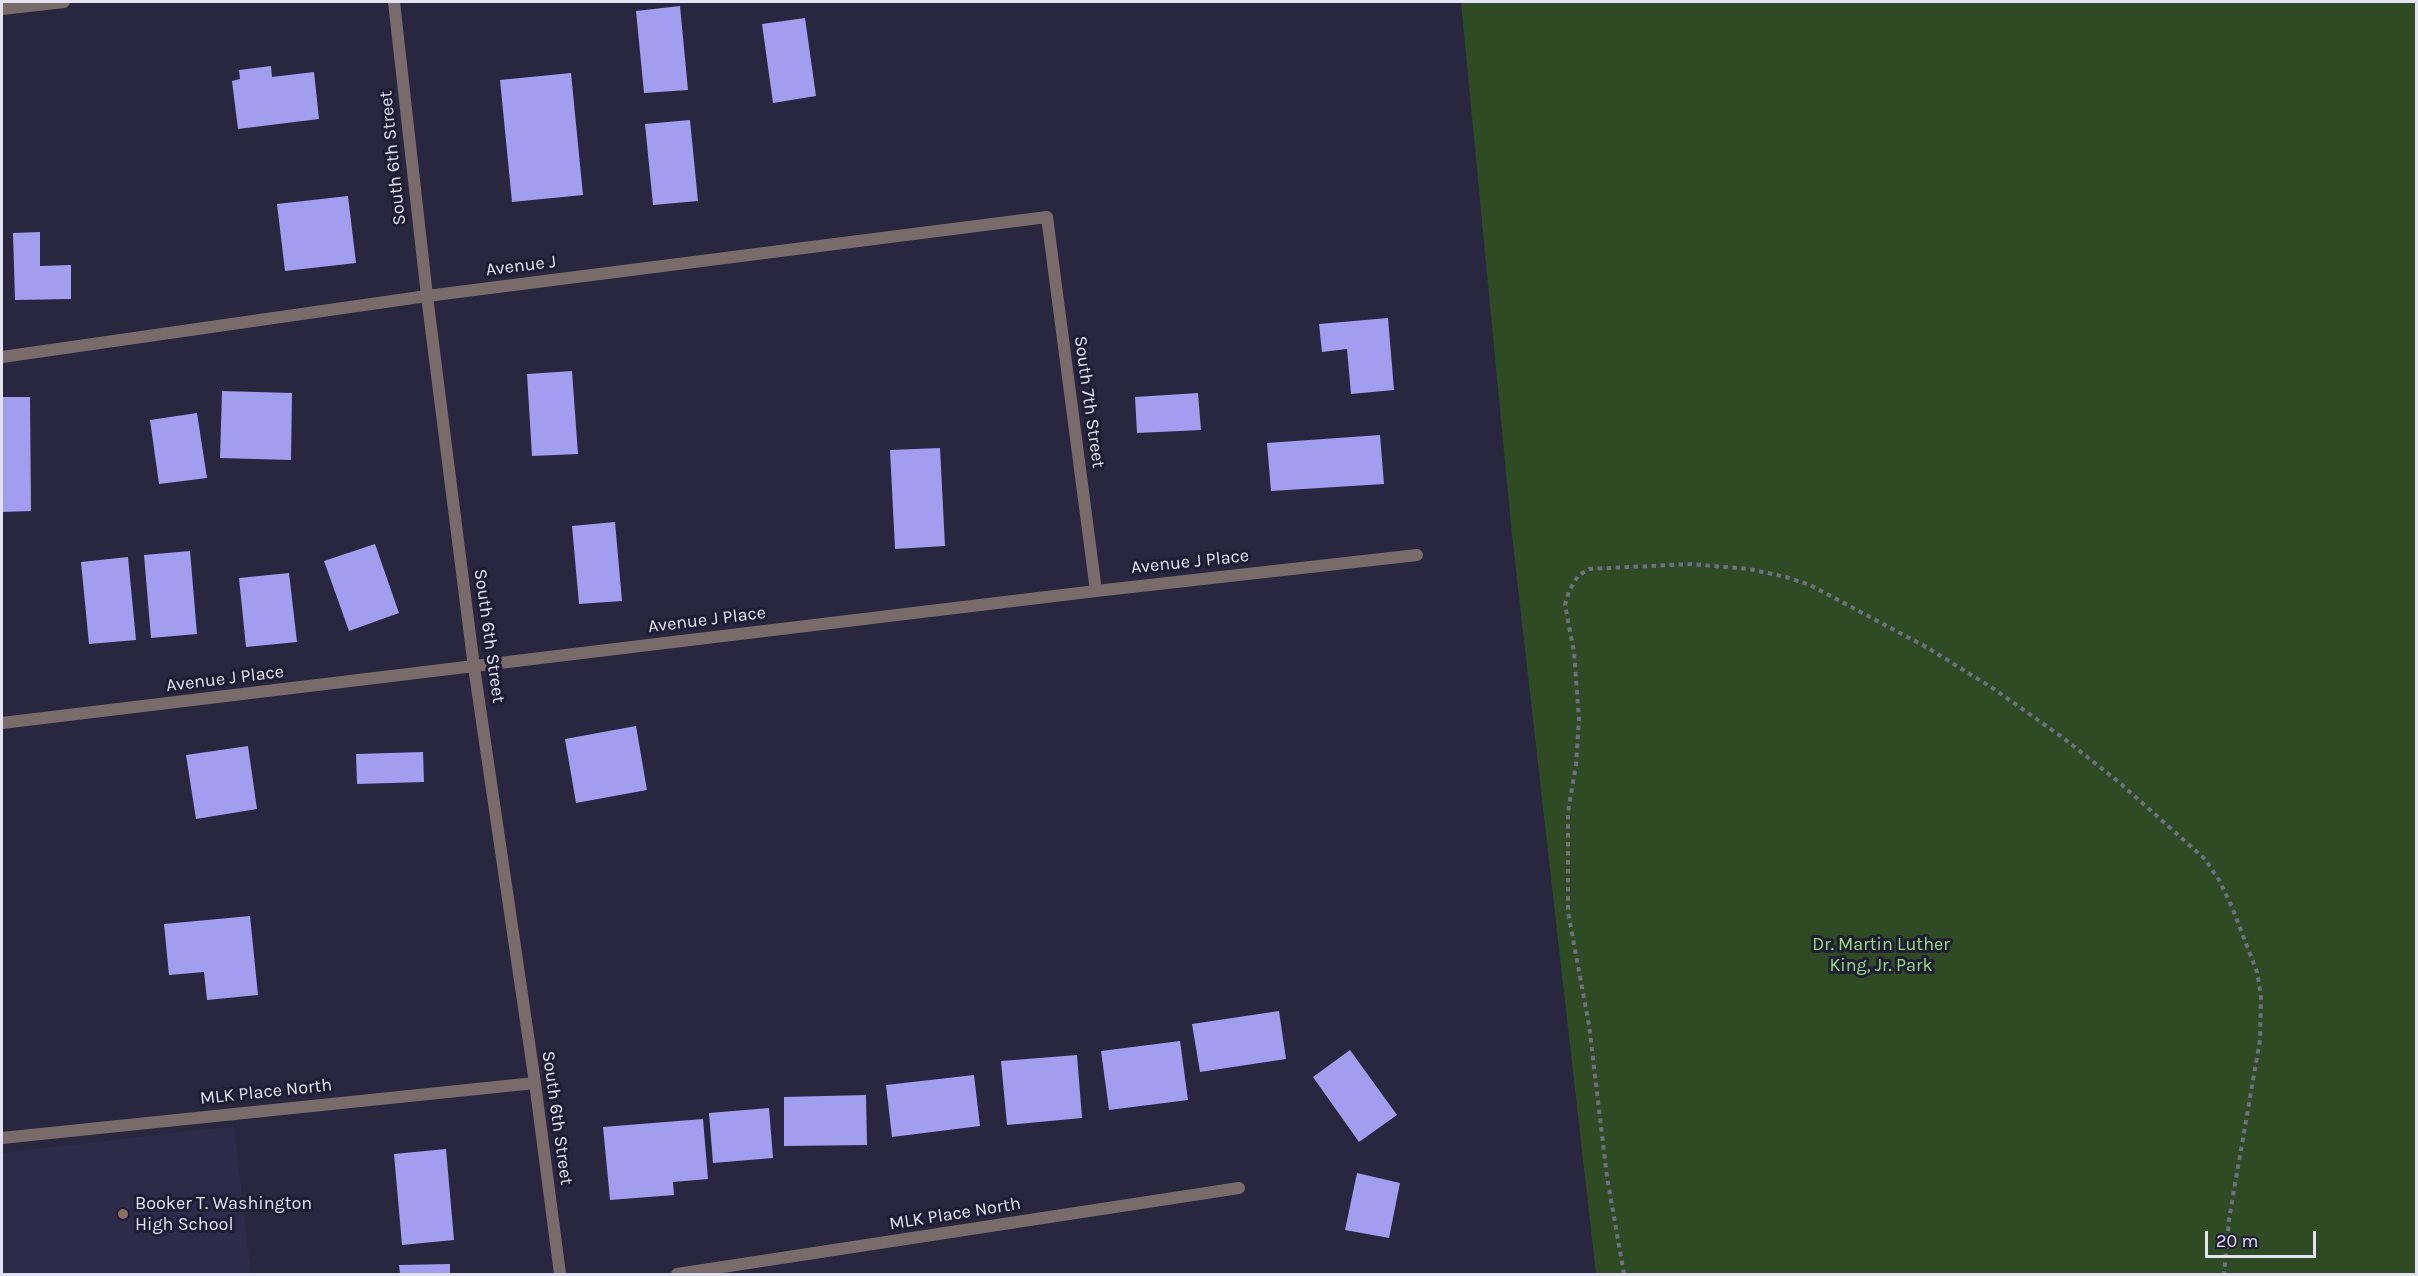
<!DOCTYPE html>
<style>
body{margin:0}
#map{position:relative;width:2418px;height:1276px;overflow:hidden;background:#28273f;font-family:Karla,sans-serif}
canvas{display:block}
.frame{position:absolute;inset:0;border:3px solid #e2e2f2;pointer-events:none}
.scale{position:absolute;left:2205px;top:1231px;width:111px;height:27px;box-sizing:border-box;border:3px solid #e2e2f2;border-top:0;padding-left:8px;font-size:18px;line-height:21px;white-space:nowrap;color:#e2e2f2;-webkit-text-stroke:4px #1e1d34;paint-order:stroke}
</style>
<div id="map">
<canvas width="2418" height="1276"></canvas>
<div class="frame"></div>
<div class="scale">20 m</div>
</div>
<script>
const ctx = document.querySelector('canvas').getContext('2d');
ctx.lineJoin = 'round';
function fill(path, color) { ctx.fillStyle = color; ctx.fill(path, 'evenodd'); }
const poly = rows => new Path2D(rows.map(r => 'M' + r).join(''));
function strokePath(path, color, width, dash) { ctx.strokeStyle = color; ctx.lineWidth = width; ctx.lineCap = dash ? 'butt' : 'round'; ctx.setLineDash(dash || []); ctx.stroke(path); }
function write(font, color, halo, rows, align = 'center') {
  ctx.font = font + ' Karla,sans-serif'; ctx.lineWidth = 6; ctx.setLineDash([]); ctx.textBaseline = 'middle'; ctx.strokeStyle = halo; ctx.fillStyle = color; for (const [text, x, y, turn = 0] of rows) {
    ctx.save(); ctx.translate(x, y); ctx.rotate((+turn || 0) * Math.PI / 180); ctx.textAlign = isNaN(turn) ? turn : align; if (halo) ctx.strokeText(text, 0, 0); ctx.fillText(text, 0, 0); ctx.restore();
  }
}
fill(poly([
 [234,1126,251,1274,2,1274,2,1153]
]), '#2d2b4a');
fill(poly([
 [1461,2,2416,2,2416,1274,1596,1274,1512,535]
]), '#2e4b23');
fill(poly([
 [680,6,688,90,644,93,636,11],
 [805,18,816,96,773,103,762,24],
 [271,66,272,77,314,72,319,119,238,129,232,81,240,79,239,70],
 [571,73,583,195,512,202,500,80],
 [690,120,698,201,653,205,645,124],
 [348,196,356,263,285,271,277,204],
 [40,232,40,266,71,265,71,299,15,300,13,233],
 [1388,318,1394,390,1351,394,1347,349,1322,352,1319,324],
 [572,371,578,454,532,456,527,374],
 [222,391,292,393,291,460,220,458],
 [1198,393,1201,430,1137,433,1135,397],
 [2,397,30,397,31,511,2,512],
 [197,413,207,478,159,484,150,420],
 [1380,435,1384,484,1271,491,1267,443],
 [940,448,945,546,895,549,890,450],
 [615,522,622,601,579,604,572,526],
 [375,544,399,613,349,631,324,561],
 [190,551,197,634,151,638,144,555],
 [128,557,136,640,89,644,81,562],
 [289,573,297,642,246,647,239,578],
 [636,726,647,790,576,803,565,739],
 [248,746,257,809,196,819,186,755],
 [423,752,424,782,357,784,356,754],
 [250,916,258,995,207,1000,204,972,169,975,164,924],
 [1279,1011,1286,1059,1200,1072,1192,1024],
 [1180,1041,1188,1100,1109,1110,1101,1051],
 [1350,1050,1397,1115,1359,1142,1313,1077],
 [1077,1055,1082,1118,1007,1125,1001,1061],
 [974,1075,980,1126,892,1137,886,1085],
 [866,1095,867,1145,784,1146,784,1097],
 [769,1108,773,1158,713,1163,709,1113],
 [703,1119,708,1179,673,1182,674,1195,610,1200,603,1127],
 [446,1149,454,1240,402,1245,394,1154],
 [1357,1173,1400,1183,1389,1238,1345,1230],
 [450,1264,450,1274,400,1274,399,1265]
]), '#a19ef0');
strokePath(poly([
 [1624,1274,1607,1177,1589,1025,1568,912,1568,812,1576,765,1579,719,1574,652,1565,605,1569,591,1578,576,1589,569,1691,564,1749,569,1786,577,1810,585,1928,648,1994,689,2062,737,2120,783,2205,859,2219,880,2232,907,2257,972,2261,995,2260,1040,2229,1219,2224,1274]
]), '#6f6f84', 4, [4.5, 4.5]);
strokePath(poly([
 [394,2,427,296,474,667,535,1083,560,1274],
 [2,9,64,2],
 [2,357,427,296,1047,217,1096,591],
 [2,723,1096,591,1417,555],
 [2,1138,535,1083],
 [677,1274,1239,1188]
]), '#7a6b6b', 12);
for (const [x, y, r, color] of [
 [123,1214,6,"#8d6e63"]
]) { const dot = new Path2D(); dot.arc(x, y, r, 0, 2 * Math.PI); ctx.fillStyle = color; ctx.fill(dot); strokePath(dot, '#1e1d34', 2); }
write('18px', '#e2e2f2', '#1e1d34', [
 ["South 6th Street",393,158,-96],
 ["Avenue J",521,266,-7],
 ["South 7th Street",1089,402,82],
 ["Avenue J Place",1190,562,-6],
 ["Avenue J Place",707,620,-7],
 ["South 6th Street",489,636,82],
 ["Avenue J Place",225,679,-7],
 ["MLK Place North",266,1092,-6],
 ["South 6th Street",557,1118,82],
 ["MLK Place North",955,1214,-9]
]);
write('18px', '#98df7d', '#1e1d34', [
 ["Dr. Martin Luther",1881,945],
 ["King, Jr. Park",1881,966]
]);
write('18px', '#e2e2f2', '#1e1d34', [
 ["Booker T. Washington",135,1204],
 ["High School",135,1225]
], 'left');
</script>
